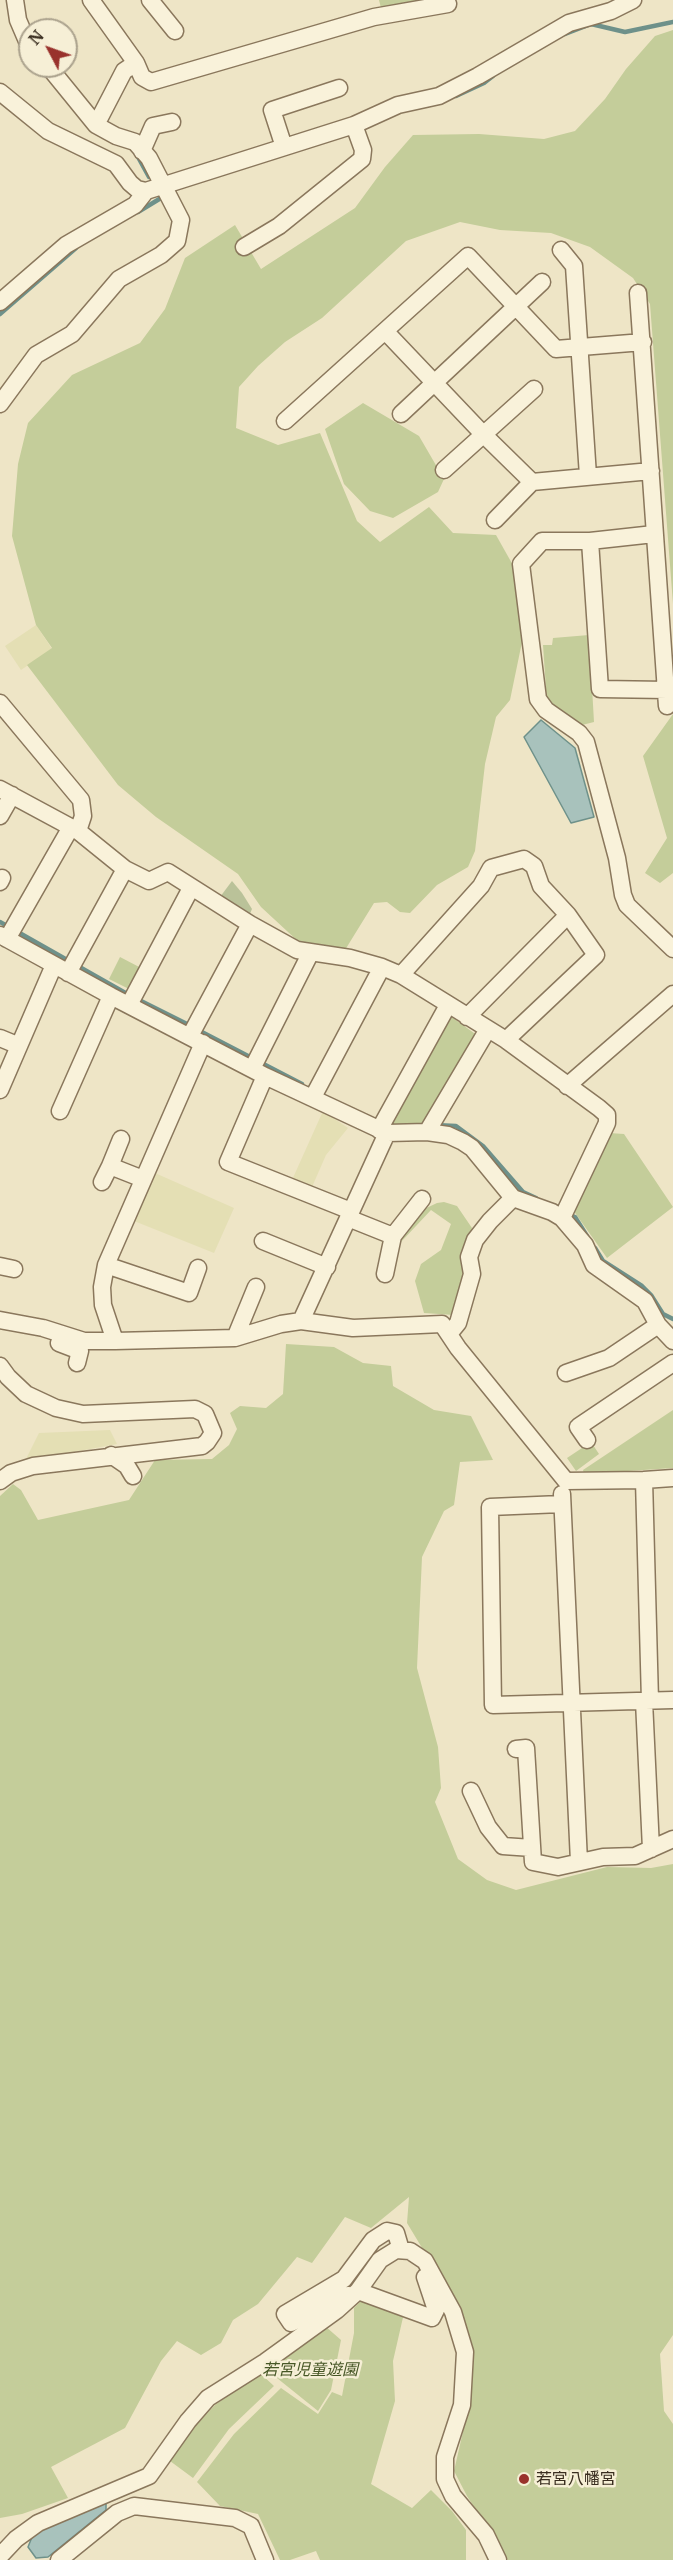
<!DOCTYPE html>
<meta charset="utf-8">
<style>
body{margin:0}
#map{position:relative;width:673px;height:2560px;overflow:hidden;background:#eee5c6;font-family:Merriweather,serif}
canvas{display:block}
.north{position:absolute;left:18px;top:18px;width:60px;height:60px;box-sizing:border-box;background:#f6efd6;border:2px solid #aba28d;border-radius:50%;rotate:311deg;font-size:16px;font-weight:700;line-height:24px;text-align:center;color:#3a2e20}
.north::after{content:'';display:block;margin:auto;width:21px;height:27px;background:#99322c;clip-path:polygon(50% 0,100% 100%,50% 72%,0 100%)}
</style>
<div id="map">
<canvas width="673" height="2560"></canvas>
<div class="north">N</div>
</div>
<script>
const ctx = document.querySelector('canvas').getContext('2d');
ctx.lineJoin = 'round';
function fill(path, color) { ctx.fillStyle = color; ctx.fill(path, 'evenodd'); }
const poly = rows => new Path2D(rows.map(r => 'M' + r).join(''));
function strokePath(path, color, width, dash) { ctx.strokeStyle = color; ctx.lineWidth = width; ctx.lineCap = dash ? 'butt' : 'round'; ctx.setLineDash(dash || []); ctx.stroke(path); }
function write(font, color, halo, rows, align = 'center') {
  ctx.font = font + ' Merriweather,"Noto Sans JP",serif'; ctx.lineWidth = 5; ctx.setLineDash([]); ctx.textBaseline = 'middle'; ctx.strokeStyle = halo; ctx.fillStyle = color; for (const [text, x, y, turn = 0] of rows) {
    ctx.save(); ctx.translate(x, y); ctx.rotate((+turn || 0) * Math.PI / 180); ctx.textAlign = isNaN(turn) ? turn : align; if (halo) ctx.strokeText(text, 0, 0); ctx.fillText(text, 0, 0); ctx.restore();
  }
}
fill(poly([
 [36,625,52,649,21,670,5,646],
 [323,1111,348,1128,326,1155,312,1187,292,1180],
 [155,1173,234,1208,214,1253,134,1221],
 [110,1430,117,1444,25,1461,39,1433]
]), '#e4dfb4');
fill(poly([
 [379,0,425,0,381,8],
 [673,30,673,604,650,304,633,278,590,247,551,233,500,230,460,222,406,241,322,318,285,342,258,366,239,387,236,428,278,445,320,433,357,521,380,542,429,507,453,533,496,535,514,567,522,642,510,700,496,717,485,764,475,851,468,867,437,885,410,913,400,912,387,902,374,903,345,950,301,944,261,907,238,874,156,817,118,785,27,665,52,648,36,625,12,536,18,464,28,423,72,375,140,343,165,309,185,258,235,225,261,269,355,208,385,167,413,135,479,134,544,139,575,131,605,99,626,69,655,36],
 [363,403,419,436,444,479,438,492,393,518,370,511,344,484,325,429],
 [589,635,594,722,578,726,547,703,543,645,552,645,553,638],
 [673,714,673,873,660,883,645,873,667,838,643,756],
 [120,957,143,969,129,989,109,979],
 [449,1015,478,1036,427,1123,388,1125],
 [609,1133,624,1134,673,1207,607,1258,573,1210],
 [444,1202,457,1206,472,1228,461,1260,467,1274,454,1315,424,1313,415,1281,421,1264,441,1250,451,1224,431,1210,400,1243,418,1212,437,1203],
 [286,1344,334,1347,363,1363,391,1366,393,1386,434,1410,471,1416,493,1460,460,1462,454,1505,444,1511,422,1557,417,1668,438,1747,441,1788,435,1802,458,1859,487,1880,516,1890,607,1867,651,1868,673,1864,673,2335,660,2354,664,2411,673,2424,673,2560,508,2560,467,2496,454,2471,470,2401,459,2309,407,2223,409,2197,371,2228,345,2217,312,2263,297,2257,258,2304,233,2320,221,2343,201,2355,177,2341,161,2361,125,2428,51,2467,68,2498,22,2514,0,2518,0,1496,13,1484,21,1490,38,1520,129,1500,155,1460,212,1459,229,1445,237,1429,230,1413,240,1406,266,1408,283,1394],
 [673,1410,673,1468,584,1474,583,1470],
 [591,1442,599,1454,576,1471,567,1458],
 [362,2300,404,2313,393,2361,395,2401,371,2484,412,2508,431,2490,452,2511,466,2530,466,2560,320,2560,316,2551,290,2560,280,2560,258,2514,220,2506,197,2482,234,2434,281,2388,318,2414,332,2392,342,2396,354,2333,354,2308],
 [325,2326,341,2340,331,2390,318,2411,267,2370],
 [260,2373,274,2386,229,2429,193,2478,170,2461,186,2436,215,2405]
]), '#c4cd9a');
fill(poly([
 [232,881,242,893,252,909,249,916,220,897]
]), '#bac299');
const water = poly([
 [541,720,575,748,594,817,571,823,524,737,541,720],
 [106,2503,106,2510,48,2557,36,2558,28,2547,32,2537,46,2527,106,2503]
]);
fill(water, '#a8c2bc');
strokePath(water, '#6e918a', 1.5);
strokePath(poly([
 [565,34,591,24,625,32,673,22],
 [456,96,484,83,493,76],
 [138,157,149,177],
 [138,212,161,198],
 [0,314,76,248],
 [0,922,9,927],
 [16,931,69,961],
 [76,965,129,995],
 [137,999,191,1026],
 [198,1030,302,1084],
 [435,1125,456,1126,483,1146,523,1192,536,1198],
 [568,1214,575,1217,587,1236],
 [595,1248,603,1261,642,1286,651,1295,663,1314,673,1319]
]), '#6e918a', 4.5);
const minor = poly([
 [15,0,18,20,30,48],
 [91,0,136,63,124,71,96,125],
 [150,0,175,31],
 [136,63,142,77,151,82,374,17,448,4],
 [0,92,48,131,116,164,130,183,137,189,146,191,354,125,398,105,439,96,478,76,569,23,611,11,633,0],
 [284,147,272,110,339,88],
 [142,151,153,126,172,122],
 [244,247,279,226,362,159,363,150,354,125],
 [561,250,574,266,588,476],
 [638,293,667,706],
 [0,302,66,245,135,205,146,191],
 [386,332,483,434,532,482,651,471],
 [0,404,36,355,72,334,119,279,161,255,177,241,181,220,149,158,135,142,116,136,96,125,48,66],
 [401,414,542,282],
 [285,421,468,256,556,349,643,342],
 [444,470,534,389],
 [495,520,532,482],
 [654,534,590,541,542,541,521,564,538,699,546,710,579,733,586,742,617,858,623,895,627,905,673,949],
 [590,541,600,689,667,690],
 [0,703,81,800,83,816,78,831],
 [0,789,78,831,125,869,149,881,168,872,250,924,297,950,350,958,382,967,401,975,506,1040,599,1108,607,1115,607,1123,562,1218],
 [0,816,12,795],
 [0,882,2,878],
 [0,935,111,996,265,1076,387,1133,301,1321],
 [7,939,71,827],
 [68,973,125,869],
 [401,975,481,886,491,868,524,859,534,866,541,886,568,915,596,955,506,1040],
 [129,1005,191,888],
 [467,1017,568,915],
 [190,1036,250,924],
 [0,1038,17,1045],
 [252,1069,310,954],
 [265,1076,228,1162,351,1211],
 [567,1086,673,994],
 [0,1090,54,965],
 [313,1097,382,967],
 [60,1111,111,996],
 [379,1130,448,1005],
 [427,1132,488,1029],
 [387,1133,427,1132,448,1135,463,1142,472,1148,513,1198,552,1212,562,1218,585,1245,594,1265,645,1301,658,1325,673,1341],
 [121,1139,110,1166,143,1179],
 [102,1182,110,1166],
 [348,1218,393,1236,385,1274],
 [393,1236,422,1199],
 [263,1241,327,1267],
 [106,1265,189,1293,198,1268],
 [0,1266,14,1269],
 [0,1320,43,1328,84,1341,115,1341,235,1338,281,1324,301,1321,353,1328,442,1324,458,1348,566,1481],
 [449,1334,458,1323,472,1274,469,1257,475,1240,490,1221,513,1198],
 [235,1338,256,1287],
 [115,1341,103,1305,102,1287,106,1265,203,1043],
 [59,1343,80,1351,77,1363],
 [0,1366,8,1377,26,1394,56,1408,83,1414,195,1409,205,1414,213,1433,207,1442,202,1446,33,1466,11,1473,0,1481],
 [566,1373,609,1358,658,1325],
 [587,1440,578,1427,673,1363],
 [111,1455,127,1466,133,1476],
 [644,1480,673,1478],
 [566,1481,644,1480,650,1701],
 [562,1494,579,1862],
 [561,1504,490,1507,493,1705,673,1700],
 [644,1701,651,1849],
 [516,1749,526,1748,533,1862,558,1867,603,1857,635,1856,673,1839],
 [471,1791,488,1827,503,1846,532,1848],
 [358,2291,432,2318,436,2310,425,2277],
 [349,2295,338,2296,291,2323,285,2314,344,2279,373,2240,387,2231,396,2233,401,2250],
 [0,2556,16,2539,38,2523,149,2476,188,2421,208,2398,265,2362,337,2310,358,2291,380,2260,396,2250,410,2251,425,2261,453,2312,465,2352,462,2405,445,2457,445,2479,453,2496,486,2535,498,2560],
 [59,2560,117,2513,134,2506,235,2518,251,2526,265,2560]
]);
strokePath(minor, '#8a775c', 19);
strokePath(minor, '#f9f2da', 16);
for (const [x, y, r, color] of [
 [524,2479,6,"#99322c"]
]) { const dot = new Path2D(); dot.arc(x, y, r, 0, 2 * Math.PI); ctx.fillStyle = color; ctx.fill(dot); strokePath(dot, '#f6efd6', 2); }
write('italic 16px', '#475726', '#f6efd6', [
 ["若宮児童遊園",310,2370]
]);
write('16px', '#3a2e20', '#f6efd6', [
 ["若宮八幡宮",536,2479]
], 'left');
</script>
